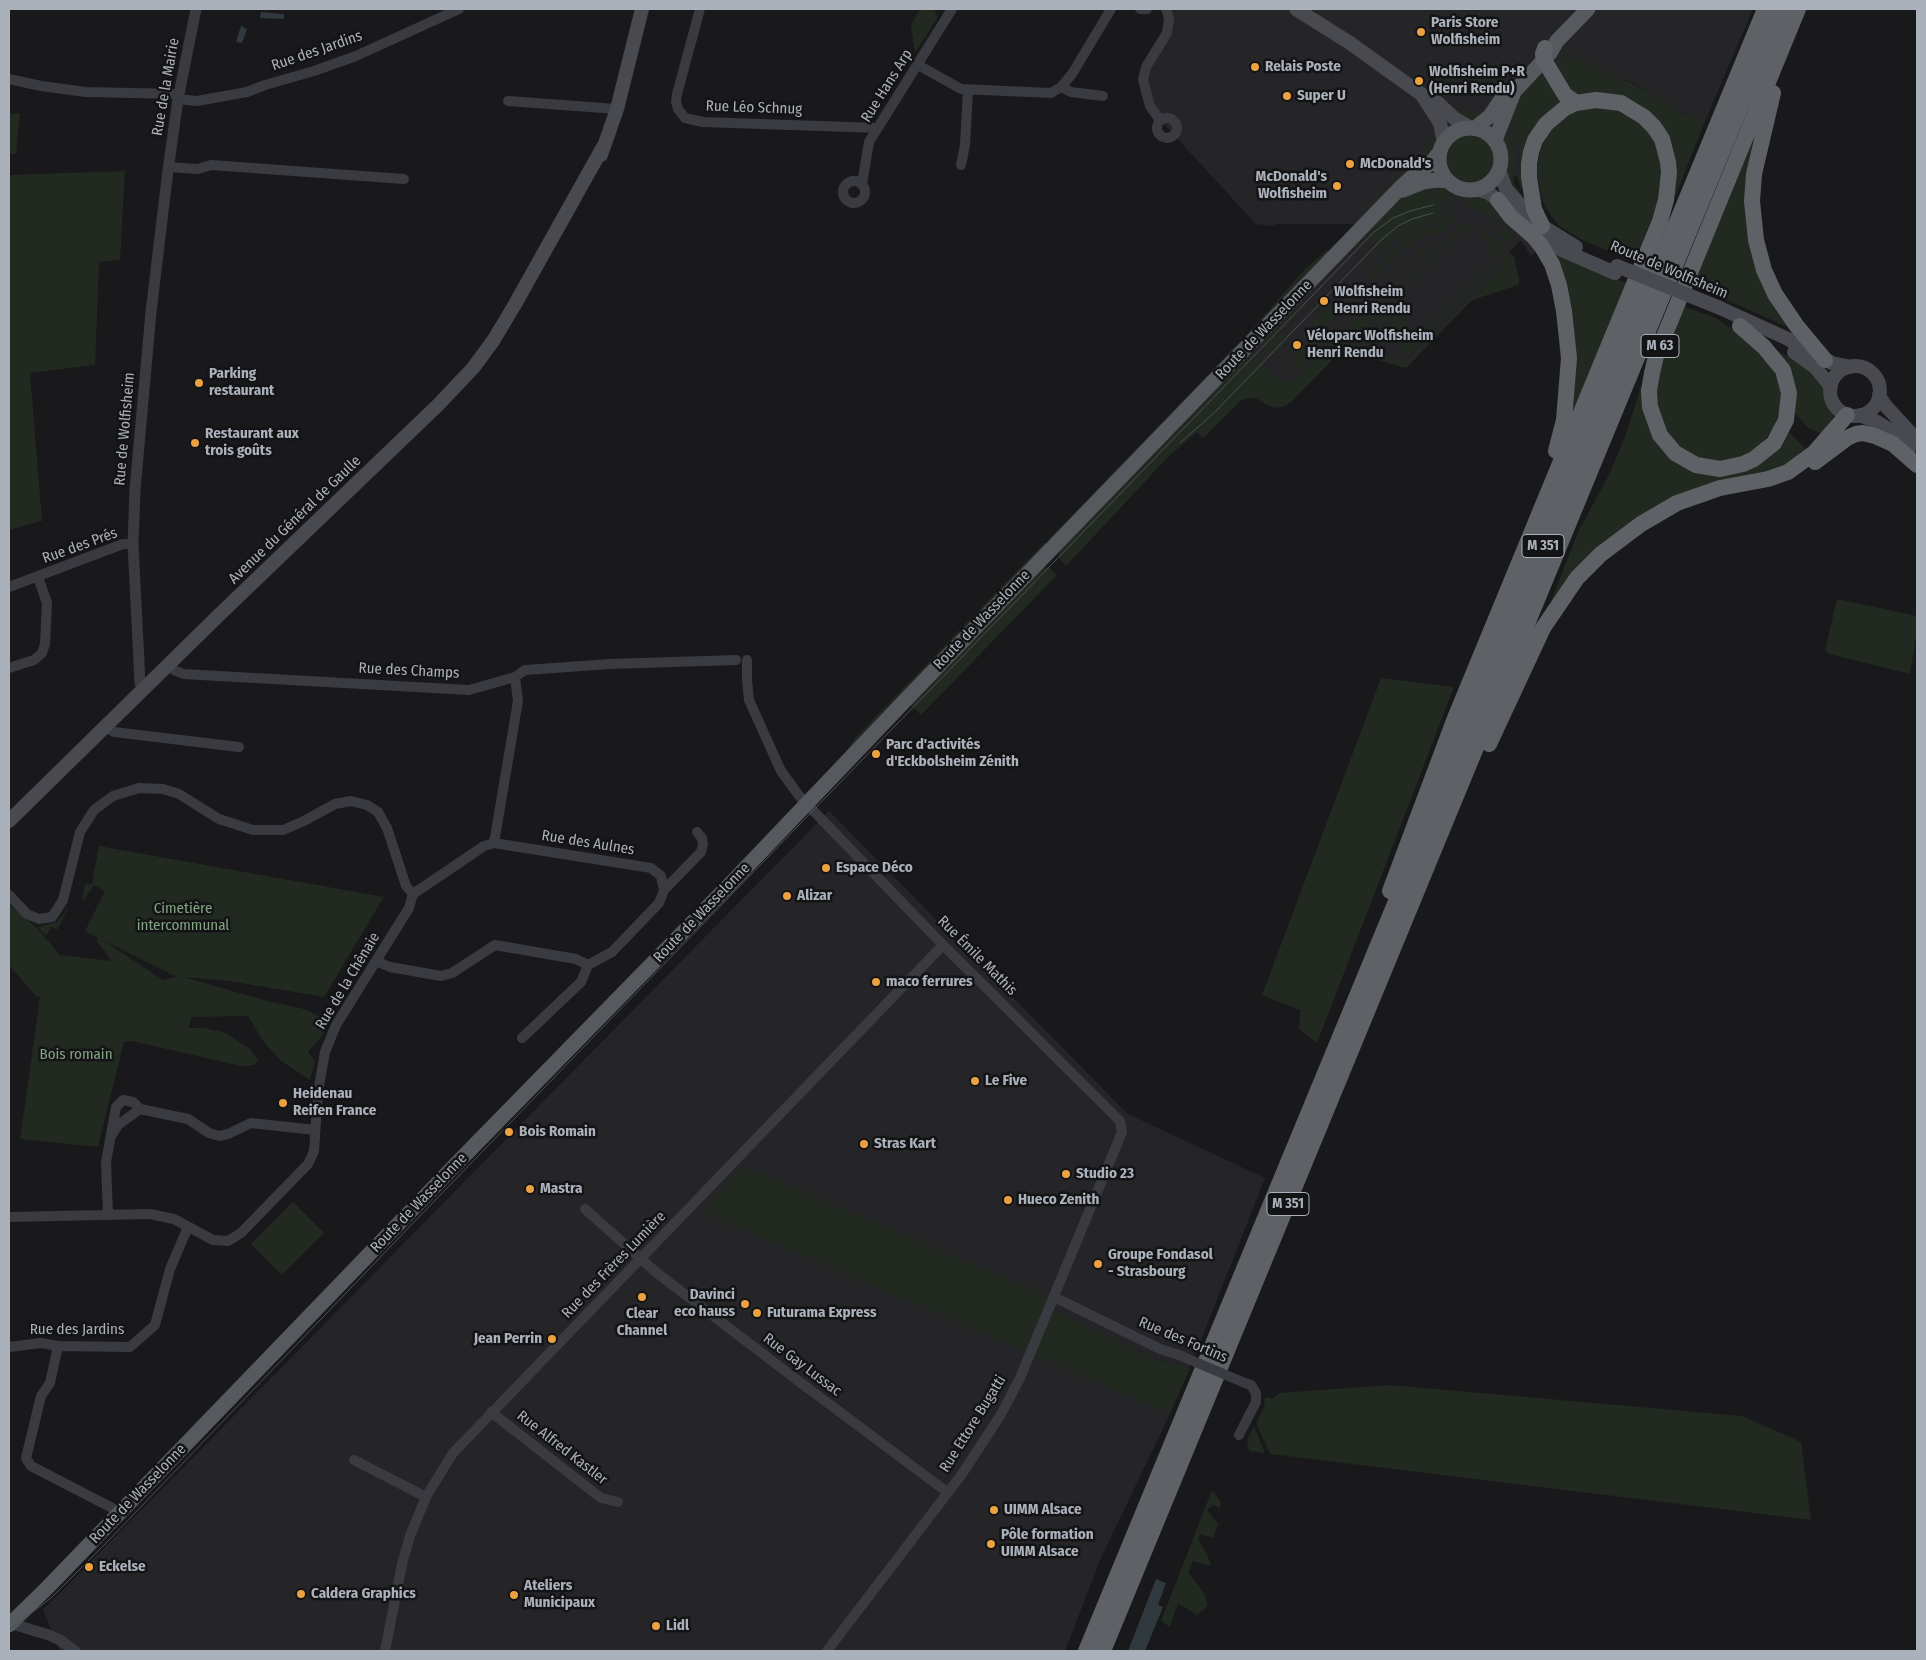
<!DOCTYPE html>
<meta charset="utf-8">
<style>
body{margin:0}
#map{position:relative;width:1926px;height:1660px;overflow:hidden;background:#19191b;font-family:"Fira Sans Condensed",sans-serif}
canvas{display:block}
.frame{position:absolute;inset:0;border:10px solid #abb1ba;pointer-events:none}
</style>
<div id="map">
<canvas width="1926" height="1660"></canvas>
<div class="frame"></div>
</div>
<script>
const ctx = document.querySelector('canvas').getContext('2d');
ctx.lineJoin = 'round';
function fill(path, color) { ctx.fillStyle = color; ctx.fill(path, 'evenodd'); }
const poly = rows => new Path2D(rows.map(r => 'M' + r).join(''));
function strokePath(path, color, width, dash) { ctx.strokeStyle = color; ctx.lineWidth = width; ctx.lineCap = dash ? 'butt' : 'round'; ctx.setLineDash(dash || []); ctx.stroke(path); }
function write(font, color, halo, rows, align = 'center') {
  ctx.font = font + ' "Fira Sans Condensed",sans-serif'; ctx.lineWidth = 5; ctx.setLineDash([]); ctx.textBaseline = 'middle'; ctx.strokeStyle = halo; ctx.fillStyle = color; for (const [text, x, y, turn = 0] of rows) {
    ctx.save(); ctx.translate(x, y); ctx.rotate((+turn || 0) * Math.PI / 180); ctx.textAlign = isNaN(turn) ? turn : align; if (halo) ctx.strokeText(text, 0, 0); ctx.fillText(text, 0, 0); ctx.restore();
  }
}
fill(poly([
 [1166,9,1753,9,1706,119,1681,113,1651,92,1625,79,1508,124,1516,138,1519,149,1520,163,1517,176,1499,184,1493,189,1537,250,1531,256,1522,242,1520,241,1509,253,1514,257,1519,280,1518,285,1478,298,1470,302,1406,368,1342,349,1291,402,1277,408,1267,405,1256,398,1243,399,1215,373,1355,225,1353,224,1276,224,1272,226,1256,224,1160,120,1150,106,1146,67,1167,33],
 [829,811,1128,1114,1265,1178,1190,1368,1155,1359,1062,1314,1045,1295,703,1212,1170,1414,1101,1558,1065,1651,60,1651,43,1610]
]), '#252528');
fill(poly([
 [920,9,934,9,938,17,915,53,911,25],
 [1567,54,1651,92,1681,113,1706,119,1667,217,1672,151,1621,98,1548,114,1523,190,1519,184,1517,176,1520,163,1519,149,1516,138,1507,124,1517,100,1536,77],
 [1587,108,1611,108,1634,117,1652,135,1658,147,1662,174,1660,193,1654,213,1634,262,1582,240,1559,226,1545,207,1541,195,1537,172,1538,160,1541,147,1547,136,1555,125,1565,116],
 [1472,110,1486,116,1480,120,1471,121,1456,115,1463,111],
 [20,113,16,154,9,154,9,114],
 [1434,129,1438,139,1432,154,1421,166,1418,157,1431,143],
 [1756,129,1748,202,1790,326,1787,327,1693,285],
 [1506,130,1512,142,1515,153,1513,177,1514,184,1532,209,1514,194,1505,174,1508,157,1502,137],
 '1446 158a24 24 0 1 1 48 0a24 24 0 1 1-48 0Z',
 [1413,162,1416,169,1369,213,1366,210],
 [125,171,120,260,99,262,95,365,30,373,42,521,9,530,9,175],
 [1422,186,1444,206,1444,212,1441,217,1434,222,1406,230,1394,238,1371,261,1368,261,1366,259,1378,247,1368,237,1355,249,1352,245,1395,201],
 [1429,186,1444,186,1454,198,1455,209,1438,196],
 [1460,195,1482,196,1489,198,1512,227,1469,206],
 [1449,212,1455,214,1450,223,1443,230,1437,233,1421,236,1407,248,1401,241,1401,238,1407,233,1437,224],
 [1461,225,1471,225,1489,234,1505,249,1487,273,1408,355,1402,356,1398,352,1400,347,1415,332,1420,337,1495,260,1490,254,1494,249,1492,244,1477,230,1473,230,1468,234,1463,229,1394,301,1399,306,1396,309,1385,298,1402,286],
 [1502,228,1515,236,1509,245,1492,229,1500,232],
 [1534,236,1570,259,1626,283,1569,422,1576,346],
 [1433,242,1435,244,1428,252,1417,257,1381,294,1379,292,1422,248],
 [1399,245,1402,248,1370,281,1367,278],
 [1327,250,1331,253,1052,541,1049,539,1258,323,1304,270],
 [1509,253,1514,257,1519,280,1518,285,1478,298,1470,302,1406,368,1343,349,1291,402,1285,406,1277,408,1267,405,1256,398,1243,399,1203,438,1197,432,1168,457,1066,566,1059,559,1059,551,1247,355,1253,355,1275,376,1286,382,1295,380,1333,340,1401,361,1410,360,1491,277],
 [1362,284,1365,286,1321,331,1312,322,1334,299,1340,304],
 [1377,295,1379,297,1367,310,1365,314,1366,320,1369,326,1376,329,1383,328,1398,315,1408,325,1389,343,1385,343,1352,333,1345,329],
 [1301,298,1305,302,1273,335,1276,337,1281,332,1286,337,1281,342,1283,345,1270,358,1263,351,1261,342],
 [1383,301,1394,311,1382,323,1377,324,1372,321,1370,315],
 [1683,306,1716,318,1754,344,1771,362,1780,383,1781,406,1774,428,1758,448,1738,459,1716,461,1692,456,1674,442,1661,422,1655,397,1659,371],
 [1309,325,1314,329,1308,336,1315,343,1311,348,1306,360,1300,367,1289,371,1287,370,1296,361,1292,357,1308,340,1302,333],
 [1778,351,1811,370,1824,385,1828,404,1835,413,1827,430,1820,433,1808,428,1794,412],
 [1641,386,1644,386,1644,407,1698,470,1772,454,1789,432,1808,451,1787,469,1669,503,1553,602,1551,601,1578,532,1610,473,1626,434],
 [1045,542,1049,544,850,749,848,748,856,737],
 [1046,567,1050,568,1057,575,921,715,909,703,1043,568],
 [1837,599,1917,616,1917,631,1910,674,1829,654,1825,650],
 [1381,678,1454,687,1317,1043,1299,1029,1300,1010,1262,995],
 [99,846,384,897,324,997,229,981,184,977,267,1001,304,1009,326,1019,323,1035,308,1052,315,1061,310,1080,281,1061,263,1041,248,1016,192,1017,188,1028,204,1028,223,1032,248,1047,258,1060,254,1065,241,1066,132,1041,124,1042,98,1147,20,1139,40,997,36,996,9,965,9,904,38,929,60,955,112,961,97,942,98,938,85,931,105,891,94,885,84,900,82,900,85,884,92,884],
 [103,940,173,975,178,976,163,980],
 [67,907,68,908,57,930,51,927,46,936,38,927,57,922,64,914],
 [744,1166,1045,1295,1062,1314,1155,1359,1190,1368,1170,1414,702,1212],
 [293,1202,324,1233,282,1275,251,1244],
 [1390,1385,1742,1416,1801,1442,1811,1520,1270,1454,1256,1423,1264,1408,1265,1397,1272,1399,1279,1393],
 [1254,1427,1265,1453,1250,1451,1248,1448,1247,1440],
 [1212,1490,1221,1502,1220,1508,1213,1505,1207,1510,1218,1524,1213,1538,1200,1534,1198,1539,1208,1556,1211,1566,1193,1561,1188,1572,1204,1593,1208,1606,1197,1615,1178,1603,1170,1627,1161,1621]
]), '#212921');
fill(poly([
 [261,12,284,14,284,19,260,18],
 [241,26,247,29,242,43,236,42],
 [1156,1579,1166,1583,1158,1605,1163,1607,1145,1651,1128,1651]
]), '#2f393e');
strokePath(poly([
 [700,9,677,94,676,102,678,109,685,118,703,122,878,128],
 [1140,9,1147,9],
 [918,65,961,89,1051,93,1061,87,1072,74,1111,9],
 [9,79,41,86,86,92,179,94],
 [1061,87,1071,92,1103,96],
 [178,99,197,101,247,92,265,85,314,71,356,56,459,9],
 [508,101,617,109],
 '1157 128a10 10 0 1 1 20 0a10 10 0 1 1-20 0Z',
 [1160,120,1150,106,1143,80,1146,67,1167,33,1169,18,1166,9],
 [961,165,965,145,968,90],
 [168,167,198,169,211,165,404,179],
 '843 192a11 11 0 1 1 22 0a11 11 0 1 1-22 0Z',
 [862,184,869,142,952,9],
 [9,587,123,544,133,544],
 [747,660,747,680,749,700,781,771,800,797,943,945,1120,1121,1122,1132,1020,1378,1000,1416,962,1474,827,1651],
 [168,666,174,670,183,674,469,690,515,677,525,670,610,664,736,660],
 [9,668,34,660,42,653,45,644,47,603,38,577],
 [106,727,114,732,239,747],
 [494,843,518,701,515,677],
 [664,890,701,852,703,845,702,838,697,832],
 [9,895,27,914,39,919,52,917,63,900,80,832,94,810,113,796,139,788,163,789,179,794,219,819,253,830,283,830,304,821,335,804,351,801,367,805,378,812,387,828,406,886,413,894],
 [376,961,390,967,441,976,452,973,495,945,576,959,588,965,581,982,522,1038],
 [112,1135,118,1125,140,1109],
 [585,1209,657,1273,801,1383,947,1492],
 [108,1215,106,1162,116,1107,123,1100,133,1102,140,1109,188,1119,209,1133,219,1136,228,1134,251,1123,315,1130],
 [9,1217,150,1214,174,1219,213,1240,228,1241,241,1233,308,1164,314,1151,318,1092,325,1052,336,1025,409,908,413,894,484,846,494,843,651,868,661,876,664,890,659,903,612,952,588,965],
 [1054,1297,1160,1349,1179,1355],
 [58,1346,50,1383,41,1396,26,1458,31,1466,120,1512],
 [9,1347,41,1343,58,1346,130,1347,155,1325,170,1269,188,1227],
 [491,1412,601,1498,618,1502],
 [1239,1435,1256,1402,1256,1393,1251,1385,1245,1383],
 [354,1460,426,1497],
 [385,1651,402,1564,410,1536,426,1497,453,1453,943,945]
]), '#3a3b40', 10);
strokePath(poly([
 [144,690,140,683,133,544,135,490,151,312,168,170,178,99,196,9],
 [9,1623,49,1635,60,1640,75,1651]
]), '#3a3b40', 11);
strokePath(poly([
 [1296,9,1350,43,1421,94,1438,103,1454,118,1469,127],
 [1422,95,1440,123,1444,142],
 [601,155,617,109,642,9],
 [1499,170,1506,189,1522,207,1542,226,1576,247],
 [1476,189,1489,193,1505,206],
 [1533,230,1562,250,1615,273],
 [1720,308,1788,339,1832,363,1851,367],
 [1794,352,1815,367,1831,387],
 '1830 391a25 25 0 1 1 50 0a25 25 0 1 1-50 0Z',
 [1879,395,1885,405,1917,440],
 [1860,415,1877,422,1888,429,1909,449],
 [9,821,219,615,438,405,473,368,493,341,514,306,603,147]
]), '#484a50', 14);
strokePath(poly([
 '1439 159a31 31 0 1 1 62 0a31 31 0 1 1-62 0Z',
 [1475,128,1490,116,1507,91],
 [1495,140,1514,92,1550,53,1557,41,1588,9],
 [1403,190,1423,182,1437,180,1448,181],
 [9,1625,48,1587,460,1160,734,880,917,688,1402,186,1412,177,1430,164,1439,153]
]), '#56595e', 15);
strokePath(poly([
 [1545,48,1543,54,1544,60,1565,95,1576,103],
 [1773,93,1754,174,1752,201,1756,240,1764,270,1775,294,1796,325,1825,360],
 [1498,200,1511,217,1534,237,1542,247,1552,264,1559,285,1564,311,1569,358,1564,420,1556,451],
 [1740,326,1764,347,1783,370,1789,393,1786,420,1774,443,1754,459,1743,464,1720,469,1696,465,1675,453,1660,435,1650,407,1649,391,1652,373,1656,356,1798,9],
 [1815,462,1847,438,1856,434,1863,433,1875,436,1893,444,1917,465],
 [1489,744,1543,628,1577,578,1601,554,1641,524,1677,503,1720,488,1768,479,1788,472,1814,453,1847,415],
 [1390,891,1455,718,1660,221,1666,200,1669,173,1668,162,1662,139,1654,127,1644,117,1621,103,1596,100,1576,103,1565,108,1546,124,1535,140,1531,152,1529,164,1529,177,1534,209,1542,226],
 [1086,1651,1765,9],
 [1103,1651,1781,9]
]), '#5e6267', 16);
strokePath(poly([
 [1180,443,1215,412,1381,240,1398,226,1412,219,1433,213],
 [9,1630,51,1598,111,1538,416,1220,1374,232,1393,218,1410,211,1433,205]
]), '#4d4f54', 1);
strokePath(poly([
 [1179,1355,1245,1383]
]), '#3a3b40', 10);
strokePath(poly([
 [1617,266,1720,308]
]), '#484a50', 14);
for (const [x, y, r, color] of [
 [1421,32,5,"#eca240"],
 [1255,67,5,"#eca240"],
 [1419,81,5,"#eca240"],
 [1287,96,5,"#eca240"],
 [1350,164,5,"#eca240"],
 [1337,186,5,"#eca240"],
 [1324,301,5,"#eca240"],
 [1297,345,5,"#eca240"],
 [199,383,5,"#eca240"],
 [195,443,5,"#eca240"],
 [876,754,5,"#eca240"],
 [826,868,5,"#eca240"],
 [787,896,5,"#eca240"],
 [876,982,5,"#eca240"],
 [975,1081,5,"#eca240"],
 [283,1103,5,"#eca240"],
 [509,1132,5,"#eca240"],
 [864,1144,5,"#eca240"],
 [1066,1174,5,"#eca240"],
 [530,1189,5,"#eca240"],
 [1008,1200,5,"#eca240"],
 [1098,1264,5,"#eca240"],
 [642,1297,5,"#eca240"],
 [745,1304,5,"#eca240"],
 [757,1313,5,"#eca240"],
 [552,1339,5,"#eca240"],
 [994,1510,5,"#eca240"],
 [991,1544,5,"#eca240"],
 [89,1567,5,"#eca240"],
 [301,1594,5,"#eca240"],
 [514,1595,5,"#eca240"],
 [656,1626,5,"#eca240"]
]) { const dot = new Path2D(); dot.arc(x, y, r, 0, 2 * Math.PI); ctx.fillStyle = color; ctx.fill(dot); strokePath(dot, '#141416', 2); }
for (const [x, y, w] of [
 [1660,346,38],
 [1543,546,42],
 [1288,1204,42]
]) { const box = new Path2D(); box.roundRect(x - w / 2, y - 11.5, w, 23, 4); ctx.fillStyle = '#141416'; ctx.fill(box); strokePath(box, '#abb1ba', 1); }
write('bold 14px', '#abb1ba', null, [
 ["M 63",1660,346],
 ["M 351",1543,546],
 ["M 351",1288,1204]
]);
write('bold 15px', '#abb1ba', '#141416', [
 ["Paris Store",1431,23],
 ["Wolfisheim",1431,40],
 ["Relais Poste",1265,67],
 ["Wolfisheim P+R",1429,72],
 ["(Henri Rendu)",1429,89],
 ["Super U",1297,96],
 ["McDonald's",1360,164],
 ["McDonald's",1327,177,"right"],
 ["Wolfisheim",1327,194,"right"],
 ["Wolfisheim",1334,292],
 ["Henri Rendu",1334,309],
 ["Véloparc Wolfisheim",1307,336],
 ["Henri Rendu",1307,353],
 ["Parking",209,374],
 ["restaurant",209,391],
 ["Restaurant aux",205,434],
 ["trois goûts",205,451],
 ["Parc d'activités",886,745],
 ["d'Eckbolsheim Zénith",886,762],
 ["Espace Déco",836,868],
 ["Alizar",797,896],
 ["maco ferrures",886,982],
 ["Le Five",985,1081],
 ["Heidenau",293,1094],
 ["Reifen France",293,1111],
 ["Bois Romain",519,1132],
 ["Stras Kart",874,1144],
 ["Studio 23",1076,1174],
 ["Mastra",540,1189],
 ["Hueco Zenith",1018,1200],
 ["Groupe Fondasol",1108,1255],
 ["- Strasbourg",1108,1272],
 ["Davinci",735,1295,"right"],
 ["eco hauss",735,1312,"right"],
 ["Futurama Express",767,1313],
 ["Clear",642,1314,"center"],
 ["Channel",642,1331,"center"],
 ["Jean Perrin",542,1339,"right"],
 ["UIMM Alsace",1004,1510],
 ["Pôle formation",1001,1535],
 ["UIMM Alsace",1001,1552],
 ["Eckelse",99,1567],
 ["Ateliers",524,1586],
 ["Municipaux",524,1603],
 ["Caldera Graphics",311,1594],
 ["Lidl",666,1626]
], 'left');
write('15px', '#abb1ba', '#141416', [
 ["Rue des Jardins",317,51,-19],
 ["Rue Hans Arp",887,86,-58],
 ["Rue de la Mairie",166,87,-80],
 ["Rue Léo Schnug",754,108,2],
 ["Route de Wolfisheim",1669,270,23],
 ["Route de Wasselonne",1264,330,-46],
 ["Rue de Wolfisheim",125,429,-85],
 ["Avenue du Général de Gaulle",295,520,-44],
 ["Rue des Prés",80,546,-20],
 ["Route de Wasselonne",982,620,-46],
 ["Rue des Champs",409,671,3],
 ["Rue des Aulnes",588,843,9],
 ["Route de Wasselonne",702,913,-46],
 ["Rue Émile Mathis",977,956,45],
 ["Rue de la Chênaie",348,981,-59],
 ["Route de Wasselonne",419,1203,-46],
 ["Rue des Frères Lumière",614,1265,-46],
 ["Rue des Jardins",77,1330],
 ["Rue des Fortins",1183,1340,23],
 ["Rue Gay Lussac",802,1365,37],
 ["Rue Ettore Bugatti",973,1424,-58],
 ["Rue Alfred Kastler",562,1448,38],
 ["Route de Wasselonne",138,1494,-46]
]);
write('15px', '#84a483', '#141416', [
 ["Cimetière",183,909],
 ["intercommunal",183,926],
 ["Bois romain",76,1055]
]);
</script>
